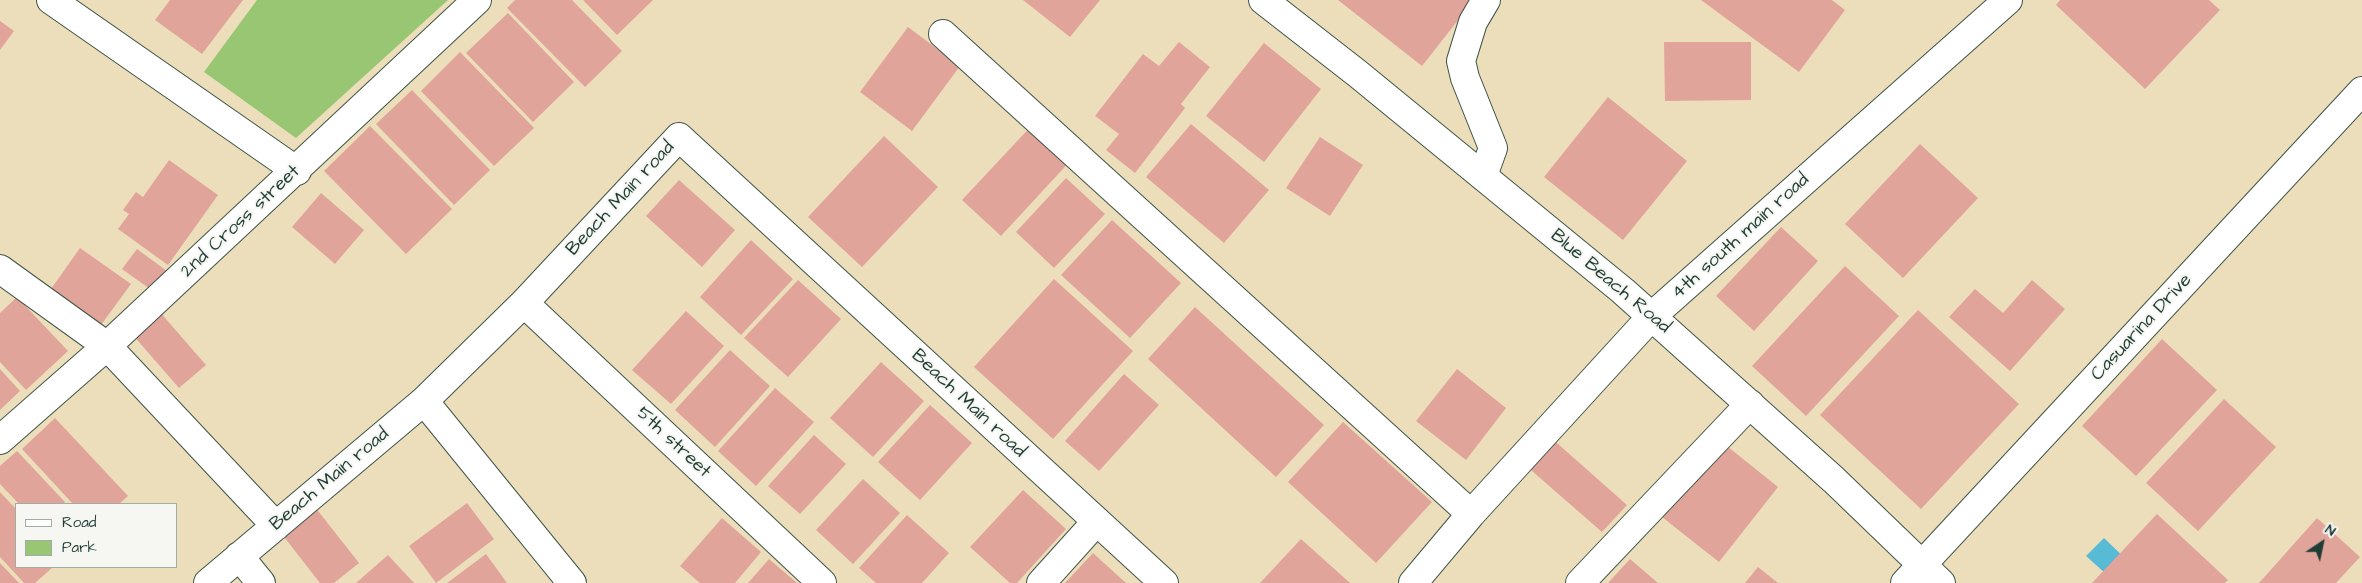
<!DOCTYPE html>
<style>
body{margin:0}
#map{position:relative;width:2362px;height:583px;overflow:hidden;background:#ecdebb;font-family:"Architects Daughter",sans-serif}
canvas{display:block}
.legend{position:absolute;left:15px;top:503px;width:162px;height:65px;box-sizing:border-box;background:#f6f6f2;border:1px solid #a0aca6;margin:0;padding:6px 9px;list-style:none;font-size:15px;color:#1f3d34}
.legend li{display:flex;align-items:center;gap:10px;height:25px}
.legend b{width:25px;border:1px solid #a0aca6}
.north{position:absolute;left:2297px;top:518px;width:50px;height:50px;-webkit-text-stroke:4px #f6f6f2;paint-order:stroke;rotate:34deg;font-size:14px;font-weight:700;line-height:20px;text-align:center;color:#1f3d34}
.north::after{content:'';display:block;margin:auto;width:18px;height:22px;background:#1f3d34;clip-path:polygon(50% 0,100% 100%,50% 72%,0 100%)}
</style>
<div id="map">
<canvas width="2362" height="583"></canvas>
<ul class="legend">
<li><b style="height:6px;background:#fff"></b>Road</li>
<li><b style="height:14px;background:#99c673"></b>Park</li>
</ul>
<div class="north">N</div>
</div>
<script>
const ctx = document.querySelector('canvas').getContext('2d');
ctx.lineJoin = 'round';
function fill(path, color) { ctx.fillStyle = color; ctx.fill(path, 'evenodd'); }
const poly = rows => new Path2D(rows.map(r => 'M' + r).join(''));
function strokePath(path, color, width, dash) { ctx.strokeStyle = color; ctx.lineWidth = width; ctx.lineCap = dash ? 'butt' : 'round'; ctx.setLineDash(dash || []); ctx.stroke(path); }
function write(font, color, halo, rows, align = 'center') {
  ctx.font = font + ' "Architects Daughter",sans-serif'; ctx.lineWidth = 4; ctx.setLineDash([]); ctx.textBaseline = 'middle'; ctx.strokeStyle = halo; ctx.fillStyle = color; for (const [text, x, y, turn = 0] of rows) {
    ctx.save(); ctx.translate(x, y); ctx.rotate((+turn || 0) * Math.PI / 180); ctx.textAlign = isNaN(turn) ? turn : align; if (halo) ctx.strokeText(text, 0, 0); ctx.fillText(text, 0, 0); ctx.restore();
  }
}
fill(poly([
 [257,0,448,0,296,138,204,72]
]), '#99c673');
fill(poly([
 [2104,538,2134,567,2116,583,2086,556]
]), '#58bbd6');
fill(poly([
 [170,0,243,0,202,54,155,20],
 [515,0,572,0,622,51,585,87,507,8],
 [583,0,653,0,617,35],
 [1023,0,1100,0,1070,37],
 [1338,0,1474,0,1422,66],
 [1701,0,1832,0,1845,10,1799,72],
 [2060,0,2209,0,2220,10,2145,89,2056,5],
 [508,13,574,82,533,122,466,53],
 [0,21,14,31,0,50],
 [908,27,960,66,912,131,860,92],
 [1179,42,1210,67,1181,104,1185,108,1135,173,1106,150,1119,134,1095,116,1143,54,1159,66],
 [1664,42,1751,42,1751,100,1665,101],
 [1264,43,1321,89,1264,162,1206,116],
 [460,52,534,128,494,166,421,91],
 [412,90,490,170,454,205,376,124],
 [1608,97,1687,161,1623,240,1544,177],
 [1035,122,1073,158,1001,236,962,200],
 [1191,124,1269,190,1224,243,1146,177],
 [370,126,452,209,406,254,324,171],
 [884,136,938,187,862,267,808,217],
 [1320,137,1363,165,1330,216,1286,188],
 [1920,144,1978,198,1903,278,1845,224],
 [169,160,218,195,168,265,118,229,129,214,123,210,136,192,143,197],
 [1066,178,1105,214,1054,268,1016,232],
 [679,180,735,230,702,267,646,216],
 [321,193,364,230,335,264,292,227],
 [1112,220,1181,283,1130,338,1061,275],
 [1781,227,1818,261,1754,331,1716,296],
 [751,240,793,279,741,335,700,297],
 [80,248,131,284,101,325,51,289],
 [137,249,171,274,157,294,122,269],
 [1845,266,1899,316,1806,416,1752,366],
 [1054,279,1133,351,1053,439,974,367],
 [798,280,841,319,788,377,744,338],
 [2032,280,2065,309,2010,371,1949,317,1975,289,2003,313],
 [17,297,68,351,26,390,0,362,0,313],
 [1195,307,1324,425,1276,477,1148,359],
 [1918,310,2019,404,1921,509,1820,415],
 [159,311,206,365,179,388,132,334],
 [686,311,724,346,671,404,632,370],
 [2162,339,2217,390,2136,476,2082,426],
 [730,350,770,386,715,447,675,410],
 [881,362,924,401,873,457,830,418],
 [0,369,20,391,0,410],
 [1457,369,1506,408,1466,460,1416,421],
 [1124,374,1159,405,1099,471,1065,441],
 [775,388,814,422,756,486,718,451],
 [2224,399,2276,447,2198,531,2146,483],
 [930,405,972,443,920,500,878,462],
 [55,418,128,496,119,504,73,504,22,449],
 [1343,422,1432,502,1376,563,1288,482],
 [814,435,846,464,800,514,768,486],
 [1549,436,1627,505,1602,532,1524,464],
 [1722,442,1778,487,1719,562,1662,517],
 [17,451,65,502,63,504,19,504,0,484,0,466],
 [863,479,900,513,853,564,816,530],
 [1023,490,1066,529,1017,583,1010,583,970,547],
 [0,492,16,509,16,567,53,567,35,583,24,583,0,557],
 [467,503,494,539,436,583,409,546],
 [315,507,359,563,334,583,320,583,281,533],
 [2157,514,2228,580,2225,583,2092,583],
 [907,515,949,553,922,583,876,583,859,568],
 [722,518,761,552,735,583,700,583,680,566],
 [2317,518,2360,557,2336,583,2259,583],
 [1301,539,1350,583,1260,583],
 [1093,553,1126,583,1065,583],
 [486,554,507,583,447,583],
 [388,555,414,583,356,583],
 [769,559,797,583,748,583],
 [1630,559,1658,583,1608,583],
 [0,563,19,583,0,583],
 [1758,567,1778,583,1745,583]
]), '#e1a49a');
const street = poly([
 [51,0,297,171],
 [943,34,1471,514],
 [1483,176,1493,148,1465,78,1461,61,1473,22,1486,0],
 [0,269,107,346,276,526],
 [524,303,822,583],
 [424,401,572,583],
 [0,440,107,346,477,0],
 [239,556,261,583],
 [208,583,424,401,524,303,679,137,1164,583],
 [1041,583,1096,522],
 [1413,583,1471,514,1652,316,2008,0],
 [1580,583,1750,404],
 [1905,583,2362,91]
]);
const secondary = poly([
 [1263,0,1358,74,1623,291,1834,480,1941,583]
]);
strokePath(street, '#3e5548', 30);
strokePath(secondary, '#3e5548', 30);
strokePath(street, '#fff', 28);
strokePath(secondary, '#fff', 28);
write('19px', '#1f3d34', '#f6f6f2', [
 ["Beach Main road",621,199,-47],
 ["2nd Cross street",241,222,-43],
 ["4th south main road",1741,237,-42],
 ["Blue Beach Road",1610,282,40],
 ["Casuarina Drive",2142,328,-47],
 ["Beach Main road",968,404,43],
 ["5th street",673,443,43],
 ["Beach Main road",330,480,-40]
]);
</script>
